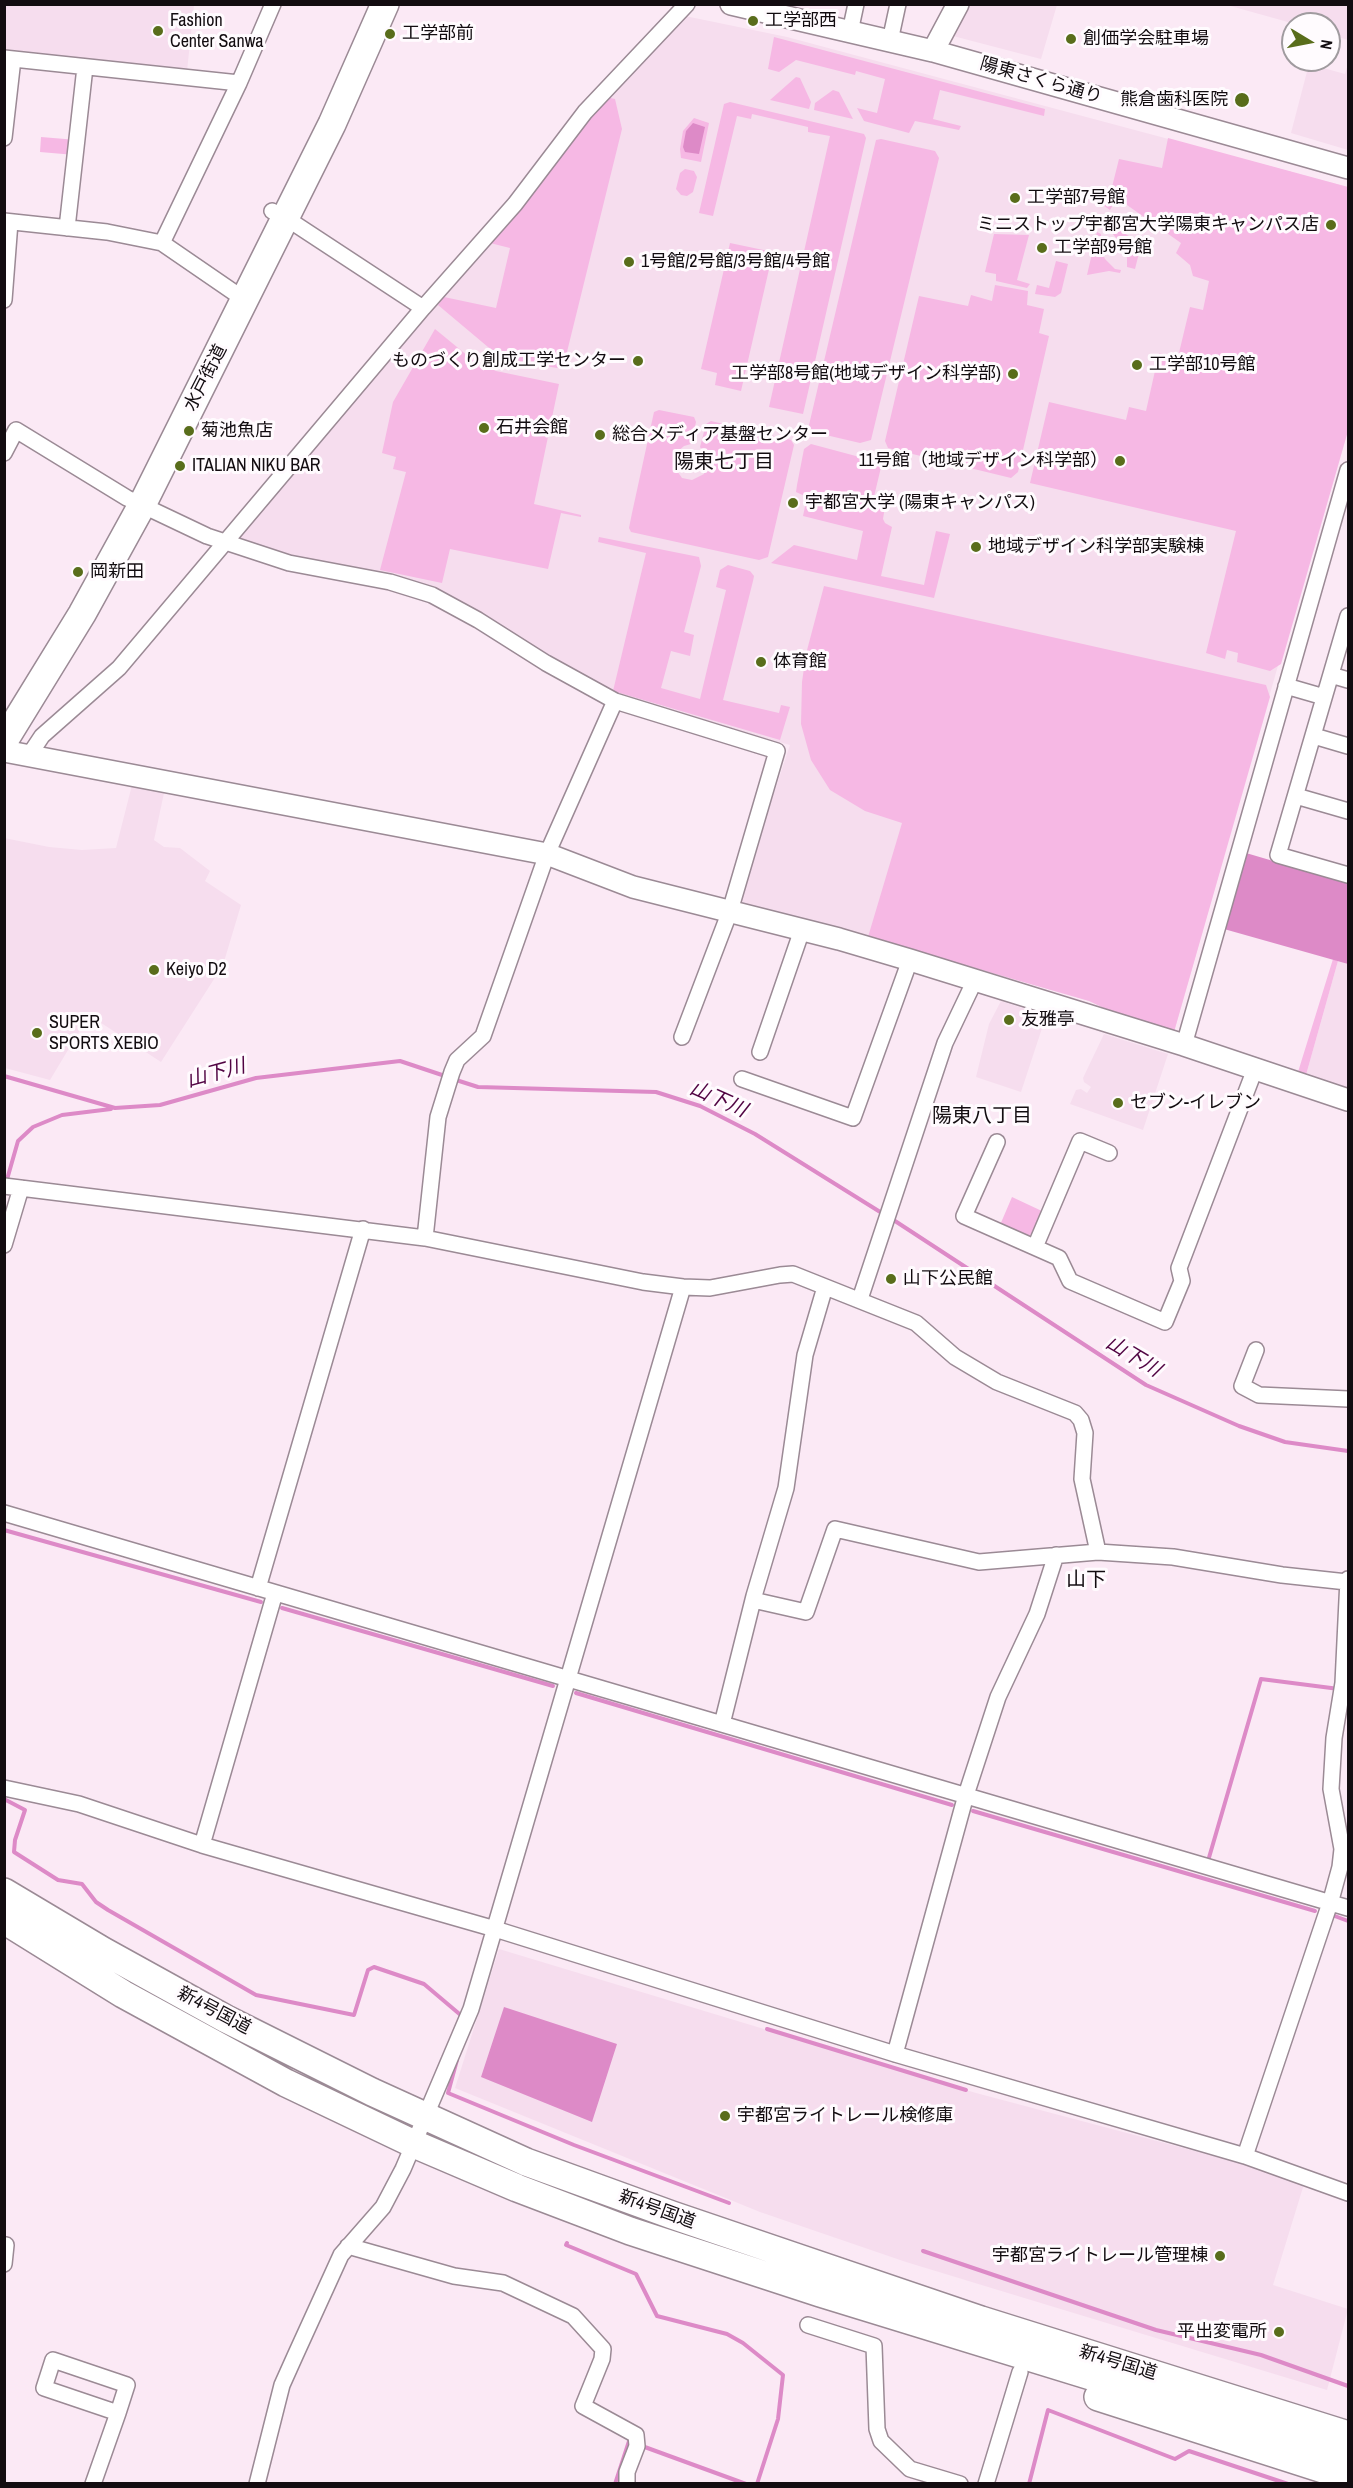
<!DOCTYPE html>
<meta charset="utf-8">
<style>
body{margin:0}
#map{position:relative;width:1353px;height:2488px;overflow:hidden;background:#fbe9f5;font-family:"Archivo Narrow",sans-serif}
canvas{display:block}
.frame{position:absolute;inset:0;border:6px solid #120c10;pointer-events:none}
.north{position:absolute;left:1281px;top:12px;width:60px;height:60px;box-sizing:border-box;background:#fffbfe;border:2px solid #a09b9f;border-radius:50%;rotate:100deg;font-size:16px;font-weight:700;line-height:24px;text-align:center;color:#120c10}
.north::after{content:'';display:block;margin:auto;width:21px;height:27px;background:#596d1b;clip-path:polygon(50% 0,100% 100%,50% 72%,0 100%)}
</style>
<div id="map">
<canvas width="1353" height="2488"></canvas>
<div class="frame"></div>
<div class="north">N</div>
</div>
<script>
const ctx = document.querySelector('canvas').getContext('2d');
ctx.lineJoin = 'round';
function fill(path, color) { ctx.fillStyle = color; ctx.fill(path, 'evenodd'); }
const poly = rows => new Path2D(rows.map(r => 'M' + r).join(''));
function strokePath(path, color, width, dash) { ctx.strokeStyle = color; ctx.lineWidth = width; ctx.lineCap = dash ? 'butt' : 'round'; ctx.setLineDash(dash || []); ctx.stroke(path); }
function write(font, color, halo, rows, align = 'center') {
  ctx.font = font + ' "Archivo Narrow","Noto Sans JP",sans-serif'; ctx.lineWidth = 6; ctx.setLineDash([]); ctx.textBaseline = 'middle'; ctx.strokeStyle = halo; ctx.fillStyle = color; for (const [text, x, y, turn = 0] of rows) {
    ctx.save(); ctx.translate(x, y); ctx.rotate((+turn || 0) * Math.PI / 180); ctx.textAlign = isNaN(turn) ? turn : align; if (halo) ctx.strokeText(text, 0, 0); ctx.fillText(text, 0, 0); ctx.restore();
  }
}
fill(poly([
 [4,5,194,5,187,71,5,53],
 [971,5,1057,5,1041,59,953,36],
 [1227,5,1348,5,1348,40,1329,34,1329,24,1295,24],
 [685,16,787,37,1348,187,1348,419,1174,1032,1121,1016,1089,1001,868,937,744,905,740,895,790,745,608,694,449,599,289,560,233,538,572,136],
 [1309,64,1345,74,1348,64,1348,150,1291,133],
 [132,785,164,793,154,840,164,847,180,848,210,871,205,881,241,905,223,965,161,1062,89,1015,50,1080,5,1068,4,838,49,847,82,850,116,848],
 [1338,961,1348,964,1348,1091,1306,1075],
 [1001,1001,1046,1016,1021,1092,976,1077,989,1024],
 [1104,1034,1168,1054,1143,1130,1070,1104,1076,1090,1081,1089,1087,1093,1091,1087,1084,1082,1083,1078],
 [499,1949,976,2093,1255,2167,1304,2184,1273,2285,1348,2309,1327,2390,906,2262,760,2212,455,2088]
]), '#f6ddee');
fill(poly([
 [774,37,1045,109,1044,116,940,90,933,119,961,126,959,130,915,121,909,133,864,121,857,108,877,113,885,79,856,71,855,75,796,60,779,72,768,69],
 [796,77,800,78,811,102,809,109,770,100],
 [833,90,839,92,853,119,814,110,815,103],
 [606,97,615,99,622,129,564,364,557,368,510,360,488,347,438,305,444,297,496,308,510,248,486,242],
 [730,102,864,134,866,138,803,414,769,407,830,136,808,132,808,127,752,114,751,119,737,116,713,216,699,213,724,104],
 [694,118,709,123,701,162,681,158,680,149,683,131],
 [41,137,77,140,75,155,40,152],
 [1168,138,1348,187,1348,431,1281,664,1270,671,1237,662,1238,653,1227,650,1225,659,1206,653,1236,531,1030,483,1049,402,1126,420,1129,407,1146,411,1159,353,1178,357,1190,307,1203,310,1209,281,1193,276,1190,265,1176,253,1181,243,1117,198,1110,210,1097,201,1099,191,1112,187,1119,159,1162,168],
 [881,139,935,151,939,158,871,440,860,443,813,432,809,425,876,140],
 [685,169,694,171,697,177,693,192,687,196,681,195,676,189,680,173],
 [1101,219,1137,241,1140,249,1135,269,1127,267,1127,258,1122,245,1107,227,1101,225],
 [1097,232,1101,234,1101,250,1105,259,1115,269,1121,270,1120,273,1109,271,1087,275],
 [994,234,1029,235,1017,280,1030,284,1027,288,996,281,996,274,985,272],
 [730,243,773,252,741,391,715,385,717,373,701,369],
 [1056,261,1068,264,1061,293,1055,297,1035,294,1037,285,1049,288],
 [995,285,1028,291,1027,305,1044,309,1039,333,1049,336,1018,472,1011,478,888,448,885,441,919,296,968,306,971,295,992,301],
 [435,329,474,361,496,371,559,384,534,504,581,515,581,517,561,513,548,569,450,549,442,583,380,570,406,472,393,469,396,457,382,453,393,402],
 [659,410,694,417,696,422,691,444,684,446,677,452,675,468,682,478,692,480,704,474,708,457,700,447,706,424,711,421,791,440,794,445,768,557,759,560,631,532,629,528,632,513,654,412],
 [811,444,882,463,872,505,881,507,883,498,886,500,883,519,885,523,892,527,881,576,924,585,936,531,950,534,934,598,771,563,794,545,857,560,863,531,803,516,807,497,796,492,797,485,804,449],
 [599,537,699,557,701,566,684,632,694,635,690,656,671,651,661,688,700,699,726,590,716,587,720,570,728,565,750,571,754,576,753,581,723,700,779,713,781,705,790,707,780,740,613,691,646,553,598,542],
 [824,586,1266,685,1270,697,1174,1032,1121,1016,1089,1001,868,937,902,823,865,811,830,790,811,760,801,724,802,682,806,654],
 [1333,959,1338,961,1306,1075,1298,1072],
 [1012,1197,1044,1212,1035,1233,1027,1236,1000,1225]
]), '#f6b8e4');
fill(poly([
 [693,123,705,127,699,154,685,152,683,147,686,131],
 [1246,853,1348,883,1348,964,1224,929],
 [504,2007,617,2044,592,2122,481,2077]
]), '#dd8ac7');
strokePath(poly([
 [4,1076,115,1108,160,1105,256,1078,400,1061,445,1076],
 [453,1079,478,1087,656,1092,700,1106,755,1134,885,1215],
 [6,1183,18,1141,33,1127,62,1115,111,1109],
 [892,1219,1146,1385,1239,1426,1285,1442,1348,1451],
 [4,1530,261,1602],
 [282,1608,553,1686],
 [576,1693,952,1805],
 [4,1799,25,1810,15,1840,14,1852,58,1880,82,1884,96,1902,108,1910,256,1995,354,2015,368,1970,374,1967,424,1984,463,2017],
 [973,1811,1315,1911],
 [1208,1861,1261,1679,1339,1689],
 [1332,1915,1348,1921],
 [767,2029,966,2090],
 [457,2060,448,2093,574,2145,729,2203],
 [567,2243,566,2245,636,2274,657,2316,727,2334,743,2343,783,2375,778,2419,757,2484],
 [923,2251,1156,2330,1261,2355,1348,2386],
 [642,2446,746,2484],
 [615,2484,629,2441,632,2442],
 [1029,2484,1048,2410,1175,2459,1189,2451,1288,2484]
]), '#dd8ac7', 4);
const street = poly([
 [850,32,856,4],
 [890,41,898,4],
 [4,58,239,83],
 [4,138,13,59],
 [272,211,286,218,423,308],
 [4,221,107,232,162,243],
 [67,228,85,67],
 [4,300,10,222],
 [245,300,162,243,239,83,273,4],
 [4,453,16,430,127,498,207,536,289,563,390,582,432,595,478,620,546,663,615,701,777,751,730,911,682,1037],
 [1348,616,1278,855,1348,875],
 [1331,675,1348,680],
 [1286,686,1324,697],
 [1314,736,1348,746],
 [30,754,42,736,119,668,423,308,515,204,585,112,687,4],
 [1296,796,1348,811],
 [1184,1045,1348,470],
 [760,1052,802,930],
 [742,1079,853,1118,910,960],
 [997,1142,964,1216,1059,1258,1070,1281,1165,1322,1182,1281,1179,1268,1255,1069],
 [4,1186,425,1238,643,1282,683,1287,710,1288,780,1275,793,1274,916,1323,955,1357,997,1382,1075,1413,1081,1420,1085,1433,1082,1479,1098,1552,1173,1557,1282,1575,1347,1582],
 [425,1238,438,1117,452,1072,457,1060,483,1036,547,854,615,701],
 [4,1245,21,1188],
 [1035,1247,1080,1141,1109,1153],
 [860,1299,945,1043,975,980],
 [1256,1350,1242,1386,1259,1395,1348,1399],
 [4,1513,1348,1908],
 [258,1588,363,1229],
 [753,1600,806,1612,835,1529,979,1562,1098,1552],
 [722,1724,754,1596,786,1488,805,1355,825,1287],
 [4,1788,79,1804,202,1845,495,1929,895,2054,1245,2156,1348,2193],
 [202,1845,275,1593],
 [895,2054,966,1795,998,1697,1037,1614,1056,1555],
 [1245,2156,1331,1900,1340,1867,1342,1849,1331,1789,1334,1738,1343,1683,1348,1579],
 [348,2246,454,2276,503,2283,573,2316,603,2349,602,2359,583,2406,636,2435,637,2446,627,2472,627,2484],
 [4,2264,6,2245],
 [808,2325,874,2346,877,2429,881,2441,910,2469,960,2484],
 [93,2484,118,2413,127,2385,53,2360,44,2388,118,2413],
 [257,2484,282,2385,295,2356,341,2255,383,2207,403,2169,471,2009,683,1287],
 [986,2484,1020,2372]
]);
const secondary = poly([
 [731,4,933,51,1348,168],
 [933,51,958,4],
 [4,751,547,854,633,887,839,939,910,960,1184,1045,1348,1100]
]);
const highway = poly([
 [4,741,82,614,142,505,332,124,385,4],
 [4,1892,103,1951,226,2019,372,2092,526,2162,672,2215,981,2320,1348,2435],
 [4,1920,123,1994,286,2083,414,2144,517,2188,630,2231,820,2293,1348,2455],
 [1098,2397,1348,2477]
]);
strokePath(street, '#9b8a95', 18);
strokePath(secondary, '#9b8a95', 24);
strokePath(highway, '#9b8a95', 30);
strokePath(street, '#fff', 15);
strokePath(secondary, '#fff', 21);
strokePath(highway, '#fff', 27);
for (const [x, y, r, color] of [
 [753,21,6,"#596d1b"],
 [158,31,6,"#596d1b"],
 [390,34,6,"#596d1b"],
 [1071,39,6,"#596d1b"],
 [1242,100,8,"#596d1b"],
 [1015,198,6,"#596d1b"],
 [1331,225,6,"#596d1b"],
 [1042,248,6,"#596d1b"],
 [629,262,6,"#596d1b"],
 [638,361,6,"#596d1b"],
 [1137,365,6,"#596d1b"],
 [1013,374,6,"#596d1b"],
 [484,428,6,"#596d1b"],
 [189,431,6,"#596d1b"],
 [600,435,6,"#596d1b"],
 [1120,461,6,"#596d1b"],
 [180,466,6,"#596d1b"],
 [793,503,6,"#596d1b"],
 [976,547,6,"#596d1b"],
 [78,572,6,"#596d1b"],
 [761,662,6,"#596d1b"],
 [154,970,6,"#596d1b"],
 [1009,1020,6,"#596d1b"],
 [37,1033,6,"#596d1b"],
 [1118,1103,6,"#596d1b"],
 [891,1279,6,"#596d1b"],
 [725,2116,6,"#596d1b"],
 [1220,2256,6,"#596d1b"],
 [1279,2332,6,"#596d1b"]
]) { const dot = new Path2D(); dot.arc(x, y, r, 0, 2 * Math.PI); ctx.fillStyle = color; ctx.fill(dot); strokePath(dot, '#fffbfe', 2); }
write('18px', '#120c10', '#fffbfe', [
 ["Fashion",170,21],
 ["Center Sanwa",170,42],
 ["工学部西",765,21],
 ["工学部前",402,34],
 ["創価学会駐車場",1083,39],
 ["熊倉歯科医院",1228,100,"right"],
 ["工学部7号館",1027,198],
 ["ミニストップ宇都宮大学陽東キャンパス店",1319,225,"right"],
 ["工学部9号館",1054,248],
 ["1号館/2号館/3号館/4号館",641,262],
 ["ものづくり創成工学センター",626,361,"right"],
 ["工学部10号館",1149,365],
 ["工学部8号館(地域デザイン科学部)",1001,374,"right"],
 ["石井会館",496,428],
 ["菊池魚店",201,431],
 ["総合メディア基盤センター",612,435],
 ["11号館（地域デザイン科学部）",1108,461,"right"],
 ["ITALIAN NIKU BAR",192,466],
 ["宇都宮大学 (陽東キャンパス)",805,503],
 ["地域デザイン科学部実験棟",988,547],
 ["岡新田",90,572],
 ["体育館",773,662],
 ["Keiyo D2",166,970],
 ["友雅亭",1021,1020],
 ["SUPER",49,1023],
 ["SPORTS XEBIO",49,1044],
 ["セブン-イレブン",1130,1103],
 ["山下公民館",903,1279],
 ["宇都宮ライトレール検修庫",737,2116],
 ["宇都宮ライトレール管理棟",1208,2256,"right"],
 ["平出変電所",1267,2332,"right"]
], 'left');
write('18px', '#120c10', '#fffbfe', [
 ["陽東さくら通り",1041,81,16],
 ["水戸街道",206,378,-63],
 ["新4号国道",214,2011,28],
 ["新4号国道",657,2210,20],
 ["新4号国道",1118,2363,17]
]);
write('20px', '#120c10', '#fffbfe', [
 ["陽東七丁目",724,463],
 ["陽東八丁目",982,1117],
 ["山下",1086,1581]
]);
write('italic 20px', '#510443', '#fffbfe', [
 ["山下川",216,1074,-15],
 ["山下川",718,1100,24],
 ["山下川",1133,1357,31]
]);
</script>
